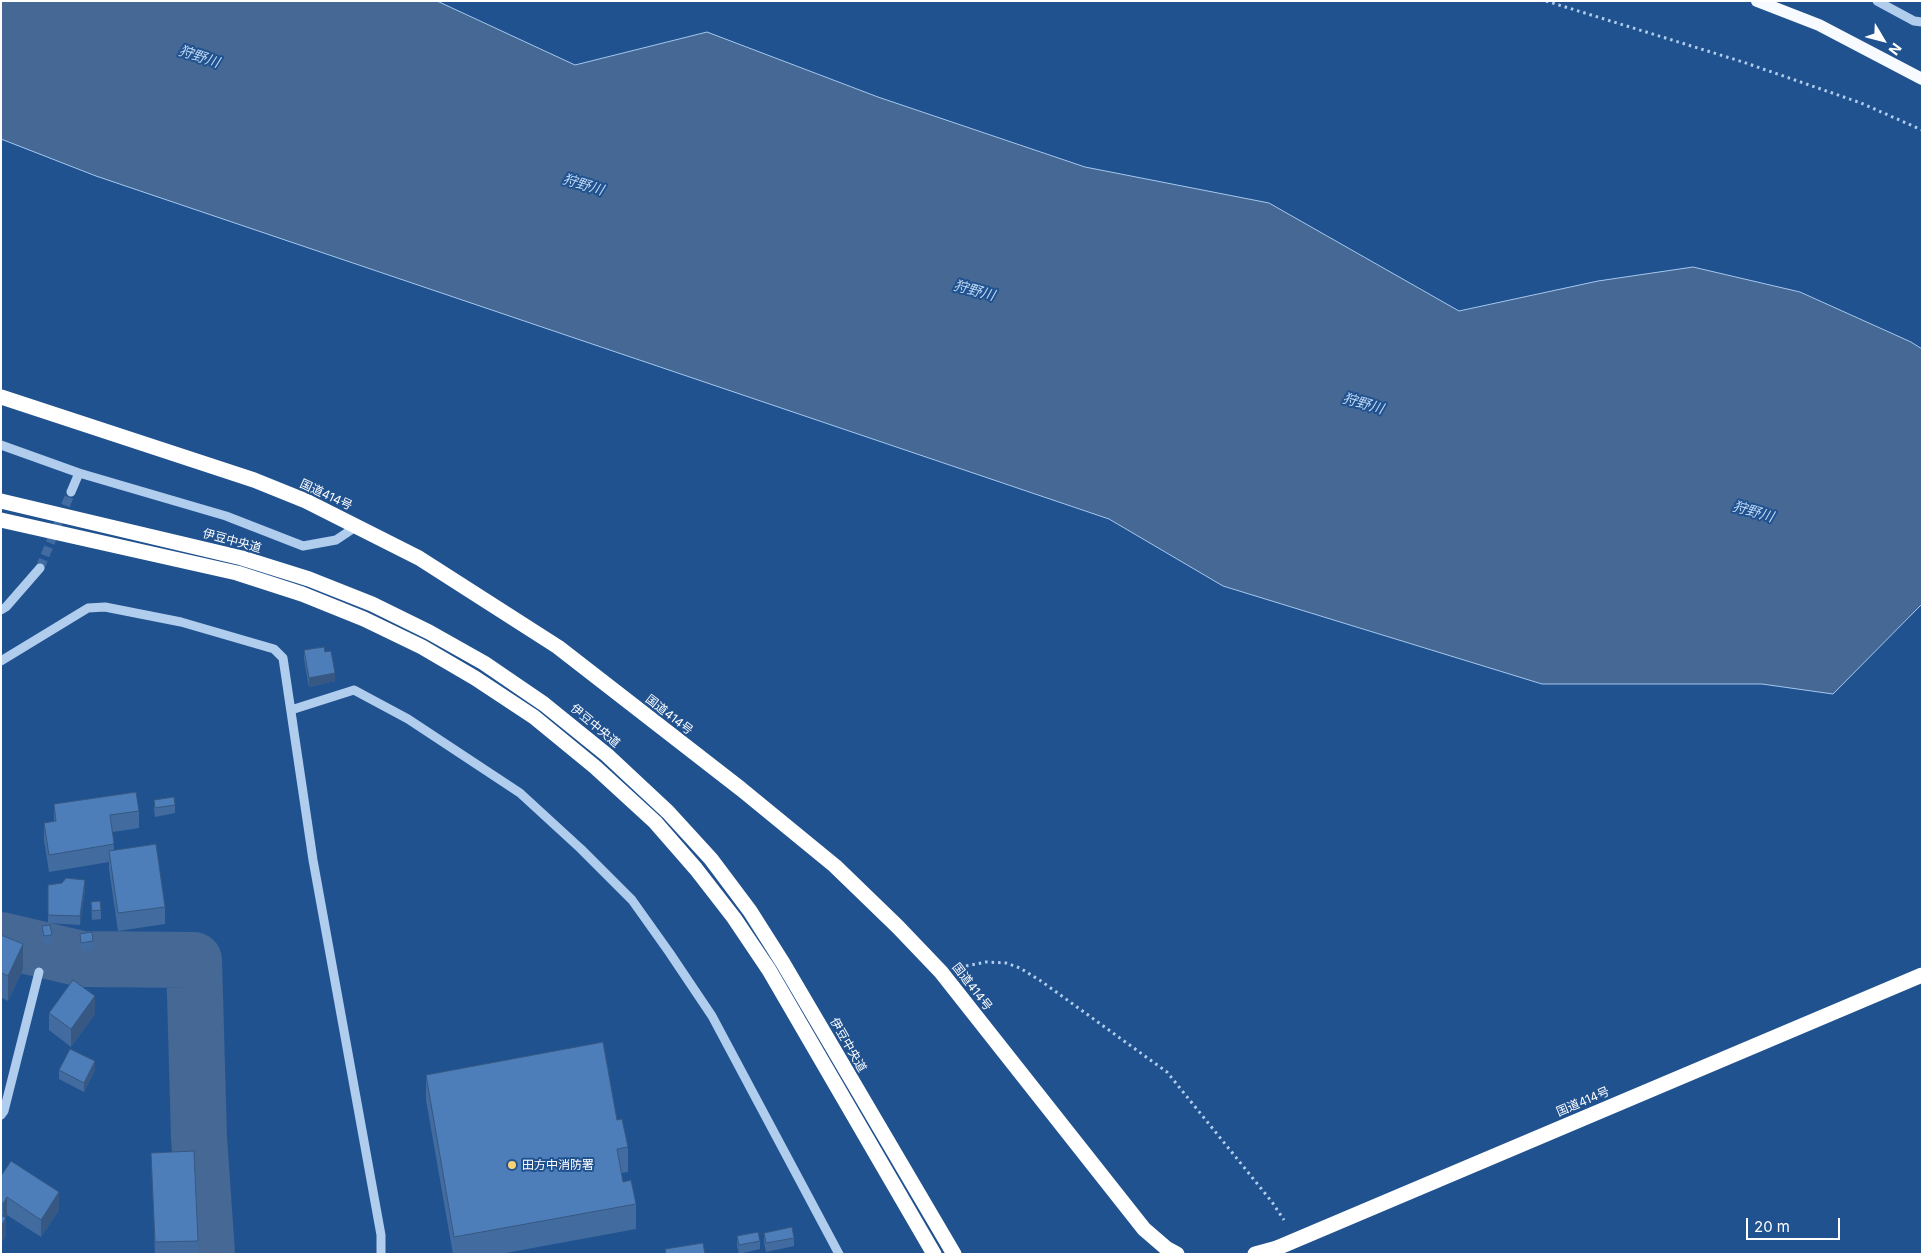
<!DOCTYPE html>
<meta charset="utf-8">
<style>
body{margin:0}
#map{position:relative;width:1923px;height:1255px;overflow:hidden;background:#215290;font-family:Inter,sans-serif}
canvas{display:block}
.frame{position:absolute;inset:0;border:2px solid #fff;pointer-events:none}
.north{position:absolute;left:1858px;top:15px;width:50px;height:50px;-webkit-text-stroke:4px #215290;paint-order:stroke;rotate:127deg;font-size:14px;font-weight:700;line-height:20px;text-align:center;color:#fff}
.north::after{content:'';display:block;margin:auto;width:18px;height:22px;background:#fff;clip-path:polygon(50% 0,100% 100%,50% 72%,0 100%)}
.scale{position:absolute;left:1746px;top:1218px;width:94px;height:22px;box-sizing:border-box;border:2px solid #fff;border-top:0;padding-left:6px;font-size:15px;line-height:18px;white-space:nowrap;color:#fff;-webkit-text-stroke:4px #215290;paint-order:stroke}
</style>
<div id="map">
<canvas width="1923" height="1255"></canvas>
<div class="frame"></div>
<div class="north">N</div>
<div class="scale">20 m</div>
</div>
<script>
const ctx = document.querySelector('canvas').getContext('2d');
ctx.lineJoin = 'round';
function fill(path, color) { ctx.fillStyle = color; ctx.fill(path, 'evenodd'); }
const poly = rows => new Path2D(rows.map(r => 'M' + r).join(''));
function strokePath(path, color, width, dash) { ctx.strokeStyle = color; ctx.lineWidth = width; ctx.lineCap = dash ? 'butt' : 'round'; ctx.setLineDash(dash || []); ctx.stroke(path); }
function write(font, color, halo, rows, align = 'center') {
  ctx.font = font + ' Inter,"Noto Sans JP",sans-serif'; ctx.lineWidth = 4; ctx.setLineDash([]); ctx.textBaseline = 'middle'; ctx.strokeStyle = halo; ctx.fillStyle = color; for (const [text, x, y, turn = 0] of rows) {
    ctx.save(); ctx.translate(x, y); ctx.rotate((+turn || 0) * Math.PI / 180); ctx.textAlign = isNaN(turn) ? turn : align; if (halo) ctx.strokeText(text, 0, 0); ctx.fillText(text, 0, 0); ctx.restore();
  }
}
const water = poly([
 [1,1,437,1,575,65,707,32,878,97,1085,167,1269,203,1459,311,1598,281,1693,267,1800,292,1911,342,1922,349,1922,604,1833,694,1762,684,1542,684,1223,586,1109,519,96,176,1,139,1,1]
]);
fill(water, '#456895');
strokePath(water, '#a5c8ee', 1);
strokePath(poly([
 [1,940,82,959,194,960,199,1137,207,1254]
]), '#456895', 56);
strokePath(poly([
 [40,568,71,492]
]), '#426ca1', 9, [9, 4.5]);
strokePath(poly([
 [1546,1,1743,62,1861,103,1922,130],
 [966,966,986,962,1006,963,1020,968,1041,981,1167,1072,1272,1202,1284,1220]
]), '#b1cded', 3, [2.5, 4]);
strokePath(poly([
 [1877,1,1914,21,1922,22],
 [1,445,79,473,226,516,303,546,336,540,357,526],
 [71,492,79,473],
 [1,610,6,607,40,568],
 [1,661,88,608,105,607,181,622,274,649,283,658,313,860,381,1235,381,1254],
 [291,710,354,690,408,719,520,793,581,849,632,900,669,952,712,1016,839,1254],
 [1,1115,4,1111,39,972]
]), '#b1cded', 9);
strokePath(poly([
 [1757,1,1819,25,1922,79]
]), '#f7faff', 12);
strokePath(poly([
 [1,397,254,480,306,501,419,558,558,647,741,789,835,866,898,927,941,972,1144,1229,1166,1248,1177,1254],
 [1,501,242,558,309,579,372,604,429,632,484,663,544,704,607,755,668,812,711,859,750,911,783,963,954,1254],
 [1,520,237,573,302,594,364,619,422,647,475,678,534,717,595,767,655,822,696,869,734,918,769,970,934,1254],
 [1255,1254,1277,1248]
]), '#fff', 15);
strokePath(poly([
 [1277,1248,1922,975]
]), '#fff', 15);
fill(poly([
 [304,650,335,681,309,687,304,659],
 [154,800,175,805,175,813,155,817,154,809],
 [54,804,139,811,139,828,113,832,114,850,165,907,165,924,118,931,109,869,109,862,49,872,44,840,44,823,54,821],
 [62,883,85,889,80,925,48,923,48,885],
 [91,902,101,910,101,919,92,920],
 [42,926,52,935,52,944,44,945,42,935],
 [80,934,93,941,93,950,81,952],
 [1,935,23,969,8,1001,2,998,1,999],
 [49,1013,95,1014,71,1047,49,1030],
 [59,1070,95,1070,84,1092,59,1079],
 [426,1075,617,1120,628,1147,628,1172,621,1173,623,1182,636,1204,636,1229,500,1254,453,1254,426,1100],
 [151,1153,198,1241,198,1254,155,1254],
 [1,1176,59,1210,41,1237,7,1215,5,1218,6,1236,1,1243],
 [764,1233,794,1238,794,1246,766,1252,764,1242],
 [737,1236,760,1241,760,1249,739,1254,737,1245]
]), '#426c9f');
fill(poly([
 [335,673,335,681,309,687,309,678],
 [85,880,85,889,80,925,80,916],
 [23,944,23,969,8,1001,8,976],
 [1,973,2,973,1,999],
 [95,996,95,1014,71,1047,71,1029],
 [95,1061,95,1070,84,1092,84,1083],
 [59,1192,59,1210,41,1237,41,1220],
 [7,1197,7,1215,3,1221,3,1204],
 [6,1218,6,1236,1,1243,1,1226]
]), '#365882');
const building = poly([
 [324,647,325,652,331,651,335,673,309,678,304,650,324,647],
 [136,792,139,811,110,815,114,844,49,855,44,823,56,821,54,804,136,792],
 [174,797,175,805,155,808,154,800,174,797],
 [156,844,165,907,118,913,109,851,156,844],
 [66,878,85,880,80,916,48,915,48,885,62,883,66,878],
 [100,901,101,910,92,911,91,902,100,901],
 [50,925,52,935,44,936,42,926,50,925],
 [92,932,93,941,81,943,80,934,92,932],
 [1,935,23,944,8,976,2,973,1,973,1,935],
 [73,980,95,996,71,1029,49,1013,73,980],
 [603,1042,617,1120,622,1119,628,1147,617,1149,623,1182,631,1180,636,1204,454,1237,426,1075,603,1042],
 [70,1049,95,1061,84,1083,59,1070,70,1049],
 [194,1151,198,1241,155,1242,151,1153,194,1151],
 [11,1161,59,1192,41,1220,7,1197,3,1204,1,1202,1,1176,11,1161],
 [1,1215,6,1218,1,1226,1,1215],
 [792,1227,794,1238,766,1243,764,1233,792,1227],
 [758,1232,760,1241,739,1245,737,1236,758,1232],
 [703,1243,705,1254,666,1254,665,1249,703,1243]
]);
fill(building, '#4d7eb9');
strokePath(building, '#365882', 1);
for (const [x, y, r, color] of [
 [512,1165,5,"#fad173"]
]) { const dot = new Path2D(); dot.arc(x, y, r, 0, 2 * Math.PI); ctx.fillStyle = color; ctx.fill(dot); strokePath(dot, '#215290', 2); }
write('12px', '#fff', '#215290', [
 ["国道414号",326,495,25],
 ["伊豆中央道",232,541,15],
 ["国道414号",669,715,38],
 ["伊豆中央道",595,726,40],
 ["国道414号",972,987,52],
 ["伊豆中央道",848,1045,60],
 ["国道414号",1583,1102,-23]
]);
write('12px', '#fff', '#215290', [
 ["田方中消防署",522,1165]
], 'left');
write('italic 14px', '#bdd7f4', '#215290', [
 ["狩野川",199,57,18],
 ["狩野川",583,185,17],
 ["狩野川",974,291,15],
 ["狩野川",1363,404,16],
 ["狩野川",1753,512,16]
]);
</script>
